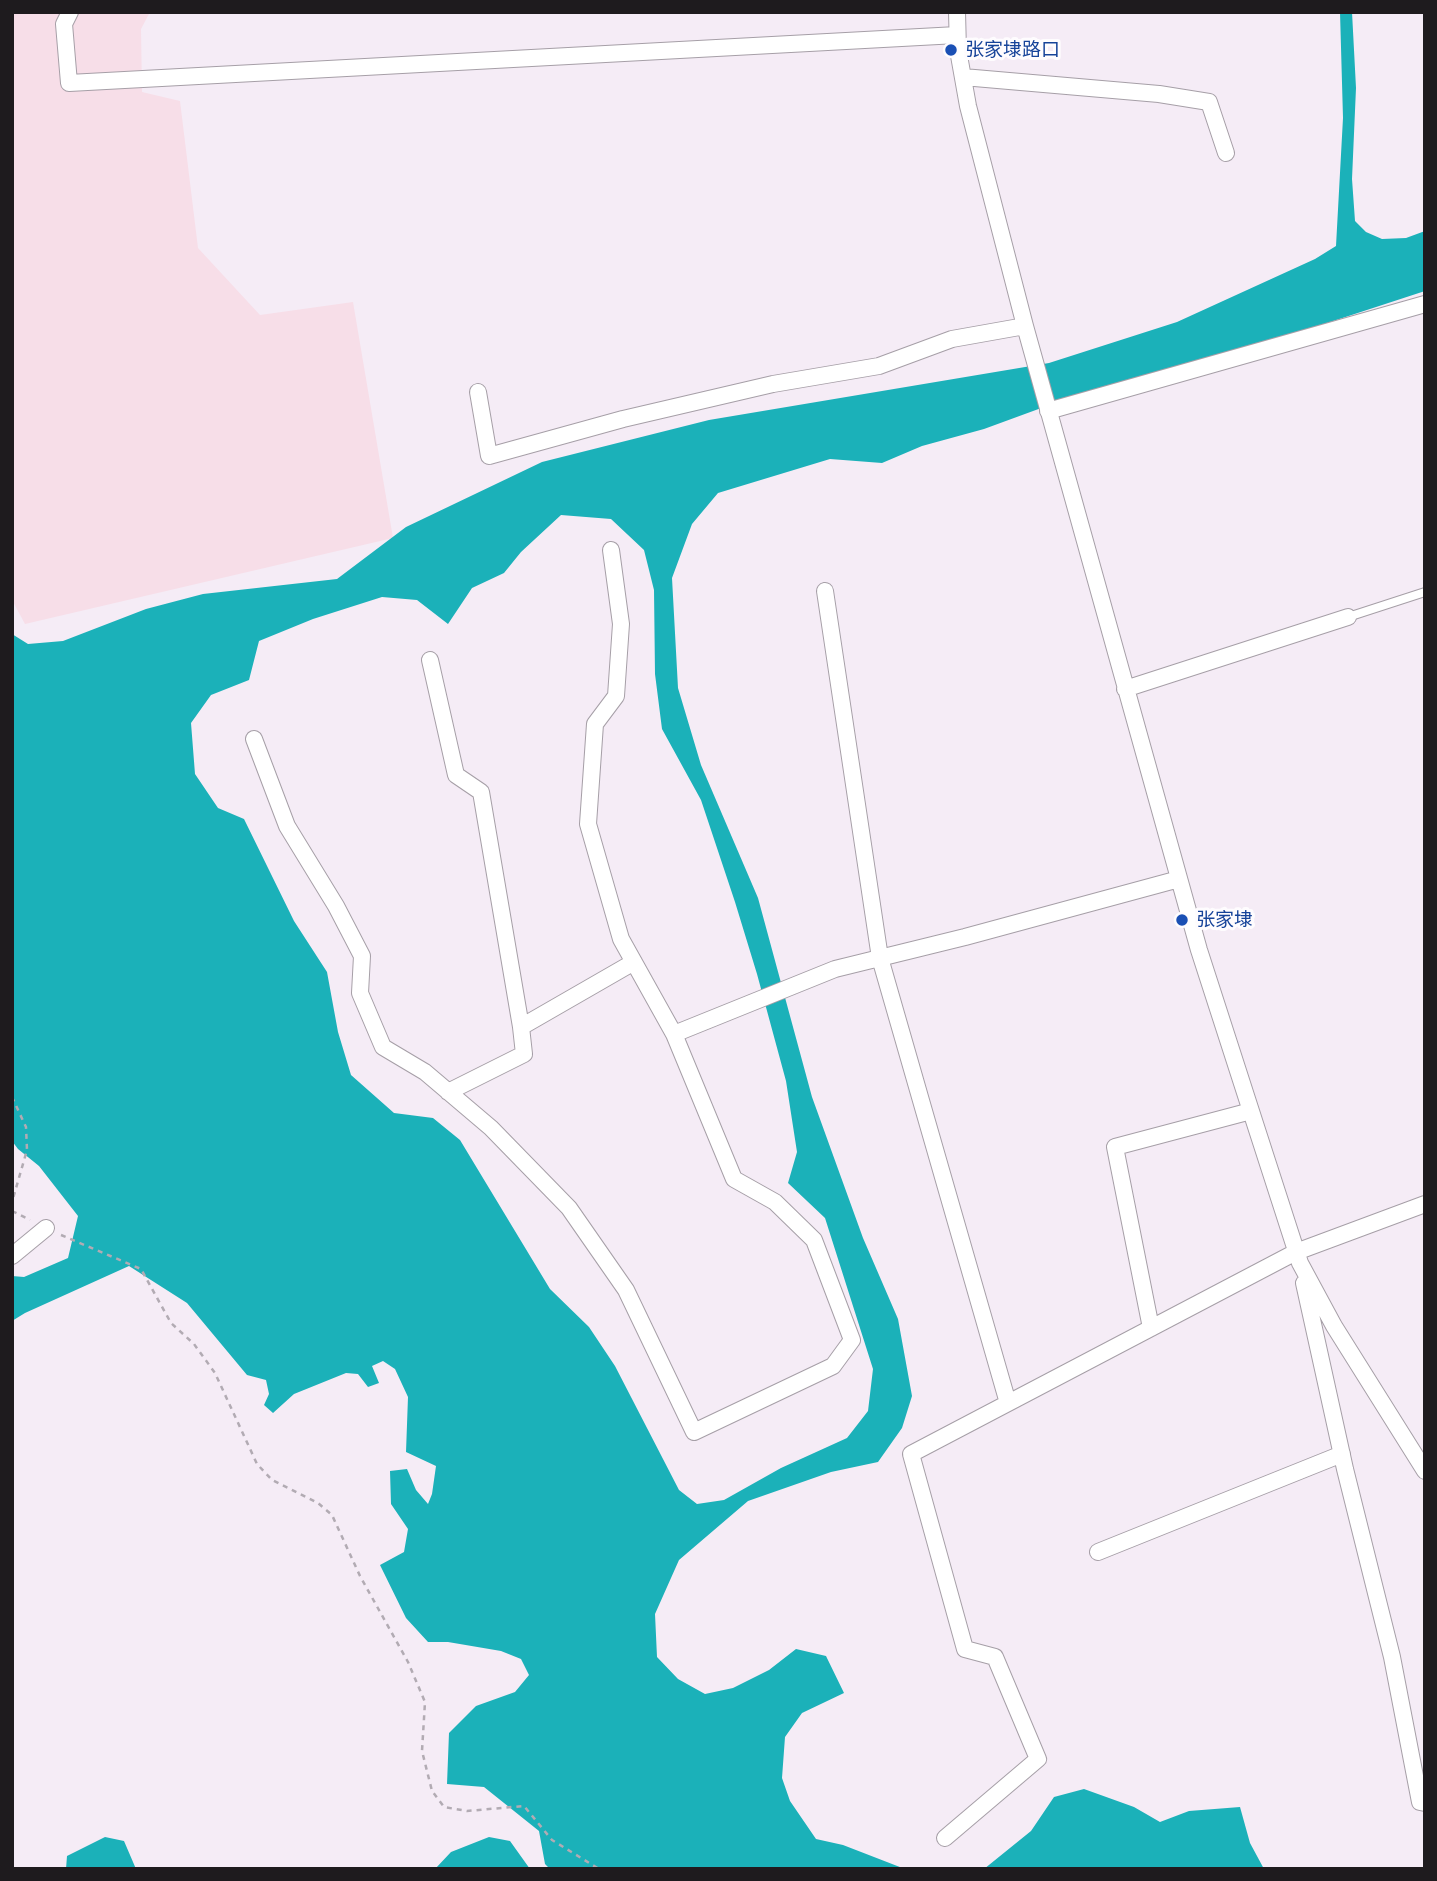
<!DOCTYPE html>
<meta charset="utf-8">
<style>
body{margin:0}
#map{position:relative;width:1437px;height:1881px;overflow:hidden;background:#f5ecf6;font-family:Commissioner,sans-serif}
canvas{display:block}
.frame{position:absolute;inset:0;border:14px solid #1e1b1e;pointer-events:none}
</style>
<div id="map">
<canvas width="1437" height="1881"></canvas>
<div class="frame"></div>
</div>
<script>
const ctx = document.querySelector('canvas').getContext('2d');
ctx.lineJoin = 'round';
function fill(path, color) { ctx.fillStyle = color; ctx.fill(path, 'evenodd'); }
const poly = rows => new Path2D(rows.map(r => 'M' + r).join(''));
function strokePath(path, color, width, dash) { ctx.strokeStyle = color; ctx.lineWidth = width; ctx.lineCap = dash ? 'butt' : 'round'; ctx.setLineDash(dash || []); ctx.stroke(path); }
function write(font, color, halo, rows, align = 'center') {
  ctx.font = font + ' Commissioner,"Noto Sans SC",sans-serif'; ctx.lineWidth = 6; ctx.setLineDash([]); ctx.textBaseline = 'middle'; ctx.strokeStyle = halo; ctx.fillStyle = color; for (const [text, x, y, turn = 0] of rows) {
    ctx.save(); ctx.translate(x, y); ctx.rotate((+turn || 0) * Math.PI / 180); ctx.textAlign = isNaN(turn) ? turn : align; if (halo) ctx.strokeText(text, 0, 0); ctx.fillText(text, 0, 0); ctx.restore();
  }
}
fill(poly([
 [12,12,150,12,141,29,142,92,180,101,198,248,260,315,353,302,393,538,25,624,12,600]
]), '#f7dee8');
fill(poly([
 [1340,12,1352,12,1356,88,1352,179,1355,221,1366,232,1382,239,1406,238,1425,231,1425,291,1266,343,1074,396,984,429,922,446,882,463,830,459,718,493,692,524,672,578,678,688,701,765,758,898,812,1097,863,1238,898,1319,912,1396,902,1428,878,1462,831,1472,748,1501,679,1560,655,1614,657,1657,678,1679,705,1694,733,1688,769,1670,796,1649,826,1656,844,1693,802,1713,785,1737,782,1778,790,1801,816,1839,843,1845,905,1869,550,1869,545,1864,539,1831,484,1787,447,1784,449,1733,476,1706,515,1692,529,1675,521,1659,501,1651,448,1642,428,1642,406,1618,380,1565,404,1552,408,1529,391,1504,390,1471,407,1469,416,1490,428,1504,432,1494,436,1466,406,1452,408,1397,395,1369,383,1361,372,1366,379,1383,368,1387,358,1374,346,1373,294,1394,273,1413,264,1405,269,1394,266,1380,247,1375,187,1303,129,1266,25,1313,12,1321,12,1276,24,1277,68,1258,78,1216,39,1166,18,1149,12,1141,12,634,28,644,63,641,146,609,203,594,337,579,406,527,542,462,709,420,1049,363,1177,322,1315,259,1336,246,1343,118],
 [561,515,611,519,644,550,654,590,655,674,662,729,701,800,735,902,757,974,786,1081,797,1152,788,1183,825,1218,873,1369,868,1411,847,1438,781,1468,724,1500,697,1504,679,1490,615,1366,589,1327,550,1289,460,1140,433,1118,394,1113,351,1075,338,1032,327,972,294,921,244,819,218,808,195,774,191,723,211,695,249,680,259,641,313,619,382,597,417,600,448,624,472,588,504,573,521,552],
 [1084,1789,1134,1807,1160,1822,1189,1811,1240,1807,1250,1843,1264,1869,984,1869,1031,1831,1054,1797],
 [105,1837,124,1841,136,1869,66,1869,67,1856],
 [489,1837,510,1841,530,1869,435,1869,451,1852]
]), '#1bb1b9');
const lane = poly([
 [1348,617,1425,592]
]);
const street = poly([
 [70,12,64,24,69,83,957,35],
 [957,12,958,50,968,106,1025,326,1199,950,1300,1263,1334,1326,1425,1471],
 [963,77,1159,94,1209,102,1226,153],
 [478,392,489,456,623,419,773,384,879,366,952,339,1025,326],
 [1048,411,1425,304],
 [825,591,880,958,1008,1403],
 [430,660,456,775,481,792,521,1027],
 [1125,689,1348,617],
 [254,739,287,826,336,906,362,956,360,993,383,1047,425,1072,491,1128,569,1208,626,1290,694,1432,833,1366,852,1340,814,1240,775,1202,734,1179,674,1034,621,939,588,824,595,724,616,696,621,624,611,550],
 [674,1034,835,969,965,937,1179,879],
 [448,1092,524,1054,521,1027,634,962],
 [12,1256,46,1228],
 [1304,1283,1345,1469,1392,1657,1420,1802,1425,1803],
 [1151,1328,1115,1147,1251,1111],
 [1098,1552,1342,1454],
 [945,1838,1038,1759,995,1657,965,1649,911,1454,1296,1252,1425,1204]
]);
strokePath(lane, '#a69fa7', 10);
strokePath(street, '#a69fa7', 18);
strokePath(poly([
 [12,1097,26,1127,27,1150,12,1202],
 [12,1211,30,1220],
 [61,1235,141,1269,171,1323,194,1344,215,1373,257,1464,272,1480,318,1503,332,1515,360,1576,408,1662,425,1702,422,1751,432,1791,444,1807,467,1811,524,1806,552,1840,599,1869]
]), '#b2abb3', 2.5, [5, 5]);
strokePath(lane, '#fff', 8);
strokePath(street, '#fff', 16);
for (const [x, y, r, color] of [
 [951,50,7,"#1a4fb4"],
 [1182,920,7,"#1a4fb4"]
]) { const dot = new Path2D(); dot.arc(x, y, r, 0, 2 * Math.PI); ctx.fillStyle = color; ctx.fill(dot); strokePath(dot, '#fefcfe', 2.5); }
write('19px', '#164399', '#fefcfe', [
 ["张家埭路口",965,50],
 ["张家埭",1196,920]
], 'left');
</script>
